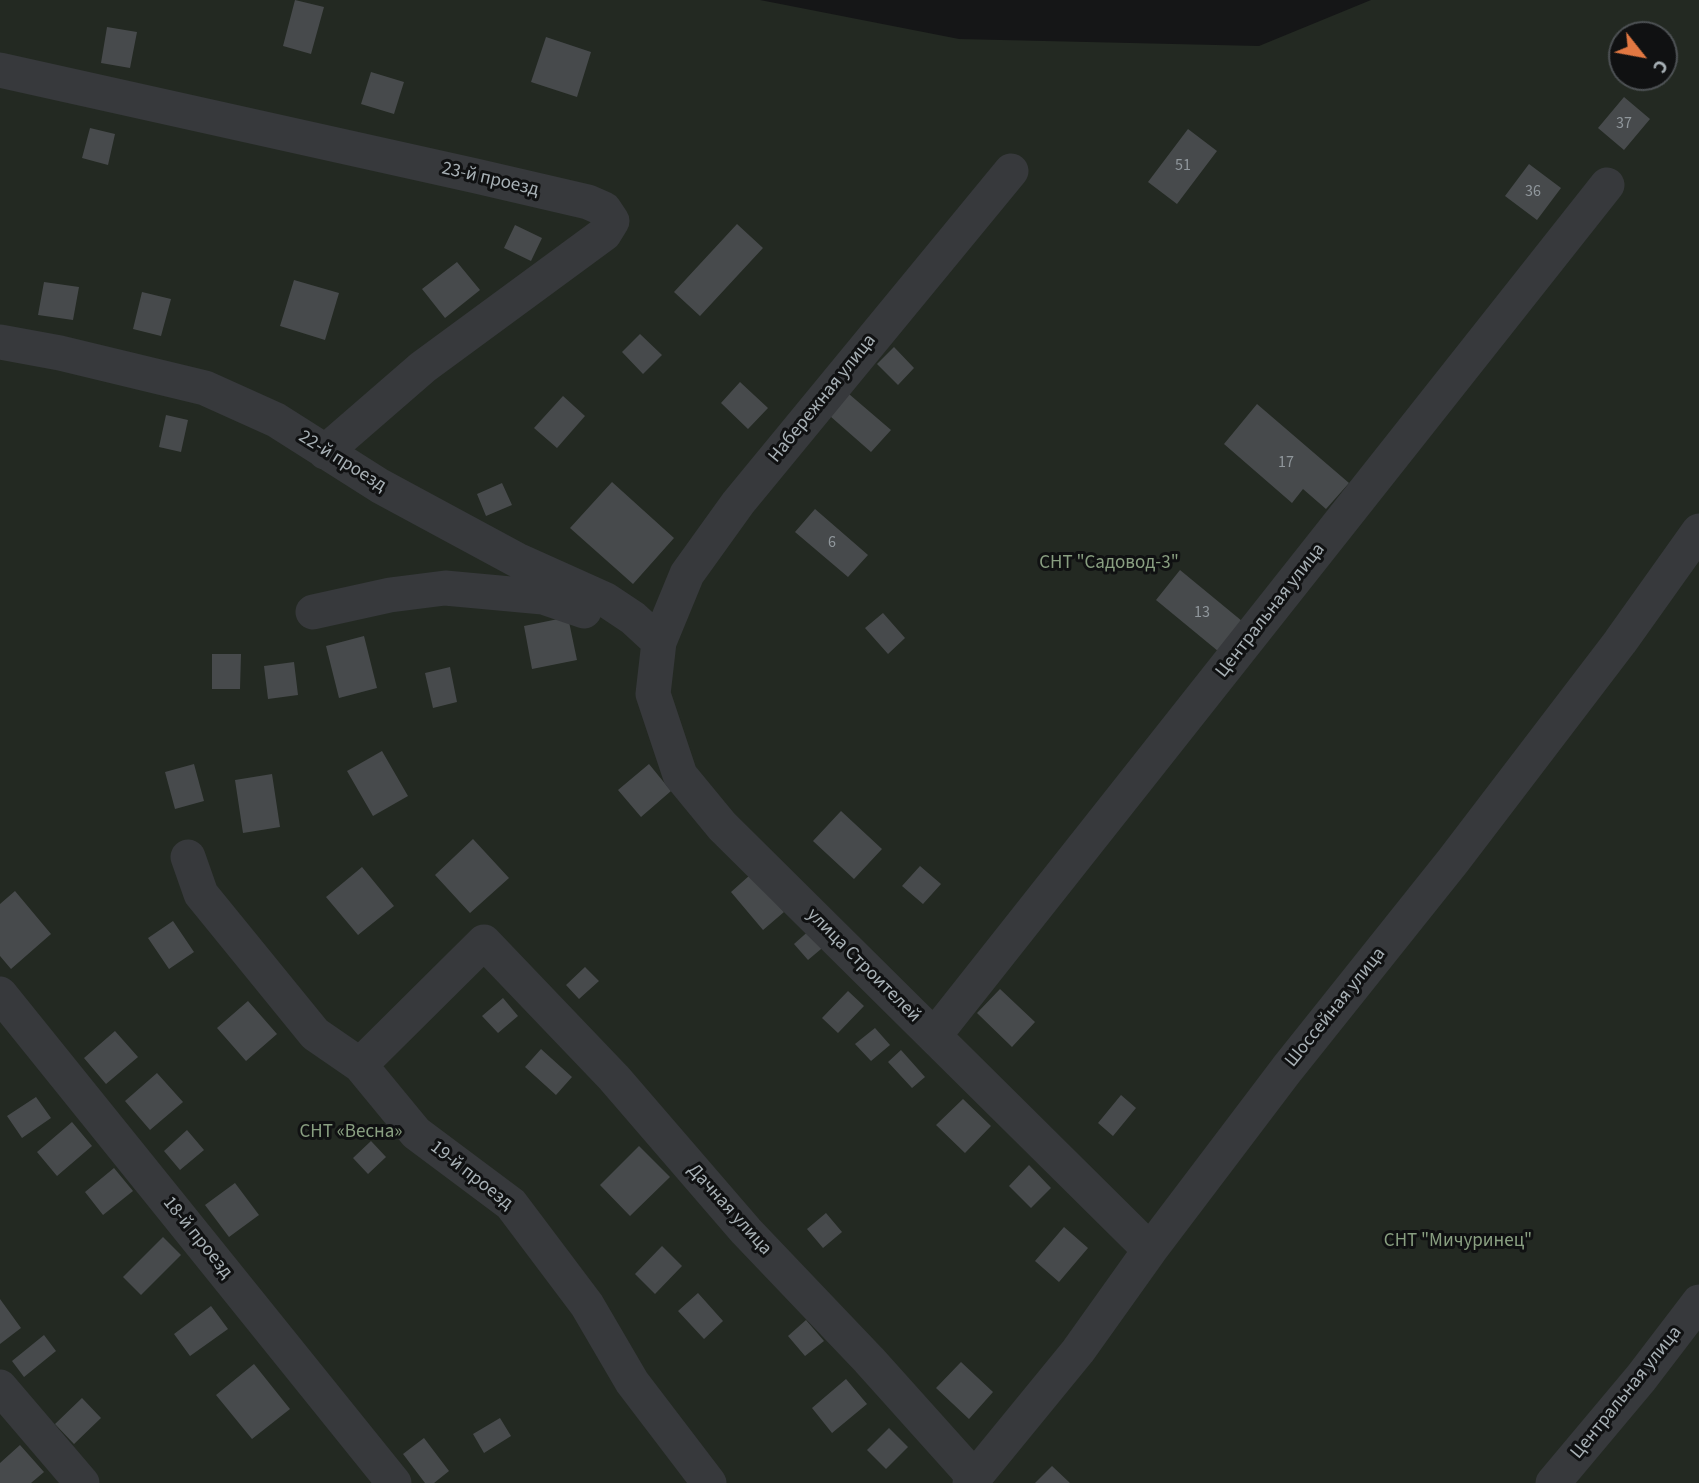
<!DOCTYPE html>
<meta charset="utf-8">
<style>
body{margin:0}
#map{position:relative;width:1699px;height:1483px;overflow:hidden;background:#151617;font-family:"Source Sans 3",sans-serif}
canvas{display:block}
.north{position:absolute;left:1608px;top:21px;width:70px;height:70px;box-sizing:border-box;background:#101112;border:2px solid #4d5154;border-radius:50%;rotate:121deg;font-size:19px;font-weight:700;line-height:28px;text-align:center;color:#a8b1b6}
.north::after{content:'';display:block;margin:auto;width:24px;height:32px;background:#e27842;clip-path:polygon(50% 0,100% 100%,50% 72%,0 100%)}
</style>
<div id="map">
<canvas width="1699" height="1483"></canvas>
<div class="north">С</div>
</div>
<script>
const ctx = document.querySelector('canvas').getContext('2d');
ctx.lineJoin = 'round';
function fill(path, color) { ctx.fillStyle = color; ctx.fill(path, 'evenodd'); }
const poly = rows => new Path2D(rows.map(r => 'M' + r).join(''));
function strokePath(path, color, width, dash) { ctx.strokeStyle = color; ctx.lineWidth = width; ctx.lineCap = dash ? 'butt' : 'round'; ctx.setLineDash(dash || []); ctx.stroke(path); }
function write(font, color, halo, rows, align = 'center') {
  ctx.font = font + ' "Source Sans 3",sans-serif'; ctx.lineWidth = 6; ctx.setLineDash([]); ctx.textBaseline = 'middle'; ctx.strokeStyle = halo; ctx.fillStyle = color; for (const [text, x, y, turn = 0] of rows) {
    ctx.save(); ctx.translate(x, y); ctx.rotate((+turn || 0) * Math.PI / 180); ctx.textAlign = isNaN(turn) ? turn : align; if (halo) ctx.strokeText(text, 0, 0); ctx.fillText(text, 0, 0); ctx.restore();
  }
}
fill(poly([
 [0,0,760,0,959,39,1259,46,1371,0,1699,0,1699,1483,0,1483],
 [1622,35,1664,35,1664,77,1622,77]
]), '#232922');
fill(poly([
 [295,0,324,7,311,54,283,46],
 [107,27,137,32,130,68,101,63],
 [546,37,591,52,577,97,531,82],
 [371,72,404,82,394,114,361,104],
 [1624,97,1650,119,1624,150,1598,128],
 [90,128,115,134,108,165,82,158],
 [1188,129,1217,151,1177,204,1148,182],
 [1529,164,1561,188,1537,220,1505,196],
 [737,224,763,248,700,316,674,292],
 [515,225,542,238,531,261,504,248],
 [457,262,480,290,445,318,422,289],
 [294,280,339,293,325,340,280,326],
 [44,282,79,287,73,320,38,315],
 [142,292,171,299,161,336,133,329],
 [640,334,662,355,643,374,622,352],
 [894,347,914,368,898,385,877,364],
 [740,382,768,408,748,429,721,403],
 [849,394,891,430,871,452,830,416],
 [563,396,585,416,557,448,534,428],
 [1257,404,1349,483,1326,509,1303,489,1292,503,1224,444],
 [166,415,188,420,181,452,159,447],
 [612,482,674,538,633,584,570,528],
 [502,483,512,505,486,516,477,494],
 [815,509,868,555,848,577,795,532],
 [1180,570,1248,626,1224,656,1156,600],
 [883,613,905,638,888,654,865,628],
 [568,617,577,660,532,669,524,626],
 [364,636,377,688,339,698,326,646],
 [212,654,241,654,240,689,212,689],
 [294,662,298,695,268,699,264,666],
 [450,667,457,702,433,708,425,673],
 [382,751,408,796,373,816,347,771],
 [194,764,204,801,175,809,165,772],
 [649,764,671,791,641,817,618,790],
 [272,774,280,827,243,833,235,780],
 [841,811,882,849,854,879,813,841],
 [473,839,509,878,470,913,435,875],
 [920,866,941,884,923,904,902,886],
 [362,867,394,906,358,935,326,897],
 [750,875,784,912,763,930,731,892],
 [15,891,51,934,11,969,0,956,0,904],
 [173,921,194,952,169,969,148,938],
 [812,928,827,944,808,960,794,944],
 [585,967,599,981,579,999,566,985],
 [1000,989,1035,1022,1012,1047,977,1013],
 [848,991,864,1006,838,1033,822,1018],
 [503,998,518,1016,498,1033,482,1016],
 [248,1001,277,1034,246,1061,217,1028],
 [875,1028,890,1045,871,1061,855,1044],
 [115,1031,138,1057,106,1084,84,1058],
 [541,1049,572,1077,556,1095,525,1067],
 [901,1050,925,1077,912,1088,888,1062],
 [157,1073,183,1102,150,1130,125,1101],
 [1121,1095,1136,1108,1113,1136,1098,1123],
 [36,1097,51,1118,22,1138,7,1116],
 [963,1099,991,1126,965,1153,936,1125],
 [72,1122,92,1146,57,1176,37,1152],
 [187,1130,204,1150,180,1170,164,1151],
 [371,1141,386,1157,368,1174,353,1158],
 [639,1146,670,1177,630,1216,600,1185],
 [1029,1165,1051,1188,1031,1208,1009,1186],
 [114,1168,133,1191,103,1215,85,1192],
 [235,1183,259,1215,229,1237,205,1205],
 [826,1213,842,1232,823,1248,807,1229],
 [1064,1227,1088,1248,1059,1282,1035,1261],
 [163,1237,181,1255,141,1295,123,1277],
 [662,1246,682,1266,655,1294,635,1274],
 [698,1293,723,1321,704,1339,678,1311],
 [0,1299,21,1328,0,1344],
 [211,1306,228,1329,190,1356,174,1334],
 [806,1320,824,1341,805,1356,788,1336],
 [44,1335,56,1351,24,1377,12,1361],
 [961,1362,993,1392,969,1419,936,1388],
 [254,1364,290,1409,252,1439,216,1395],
 [846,1379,867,1404,832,1433,812,1408],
 [82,1398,101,1418,74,1444,55,1424],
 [500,1418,511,1436,484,1453,473,1434],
 [889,1428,908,1447,886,1469,867,1450],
 [424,1438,449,1471,434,1483,425,1483,403,1454],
 [20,1445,44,1472,31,1483,0,1483,0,1463],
 [1052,1466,1070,1483,1035,1483]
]), '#474a4c');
strokePath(poly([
 [0,70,476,176,588,202,604,209,612,221,604,234,423,367,325,452],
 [1011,171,738,503,687,574,659,642,653,694,680,775,722,826,1150,1250],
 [0,342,60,353,205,388,276,420,380,486,517,560,606,600,633,618,659,642],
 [313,612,390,595,445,588,543,597,584,611],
 [188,857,201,894,315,1034,360,1065,416,1133,511,1204,587,1305,632,1382,709,1483],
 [0,994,394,1483],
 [934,1036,1607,185],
 [360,1065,484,942,614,1078,746,1231,869,1360,974,1477],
 [0,1387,82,1483],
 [970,1483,1078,1351,1150,1250,1287,1069,1453,861,1620,642,1699,531],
 [1553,1483,1641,1378,1699,1302]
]), '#37393c', 35);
write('16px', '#90979c', null, [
 ["37",1624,124],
 ["51",1183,166],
 ["36",1533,192],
 ["17",1286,463],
 ["6",832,543],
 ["13",1202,613]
]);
write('19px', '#a8b1b6', '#101112', [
 ["23-й проезд",490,180,13],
 ["Набережная улица",823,399,-51],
 ["22-й проезд",342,462,32],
 ["Центральная улица",1271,611,-52],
 ["улица Строителей",863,966,45],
 ["Шоссейная улица",1336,1008,-51],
 ["19-й проезд",471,1176,38],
 ["Дачная улица",729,1210,48],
 ["18-й проезд",197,1238,51],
 ["Центральная улица",1627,1393,-51]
]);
write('19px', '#899f81', '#101112', [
 ["СНТ \"Садовод-3\"",1109,564],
 ["СНТ «Весна»",351,1133],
 ["СНТ \"Мичуринец\"",1458,1242]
]);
</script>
